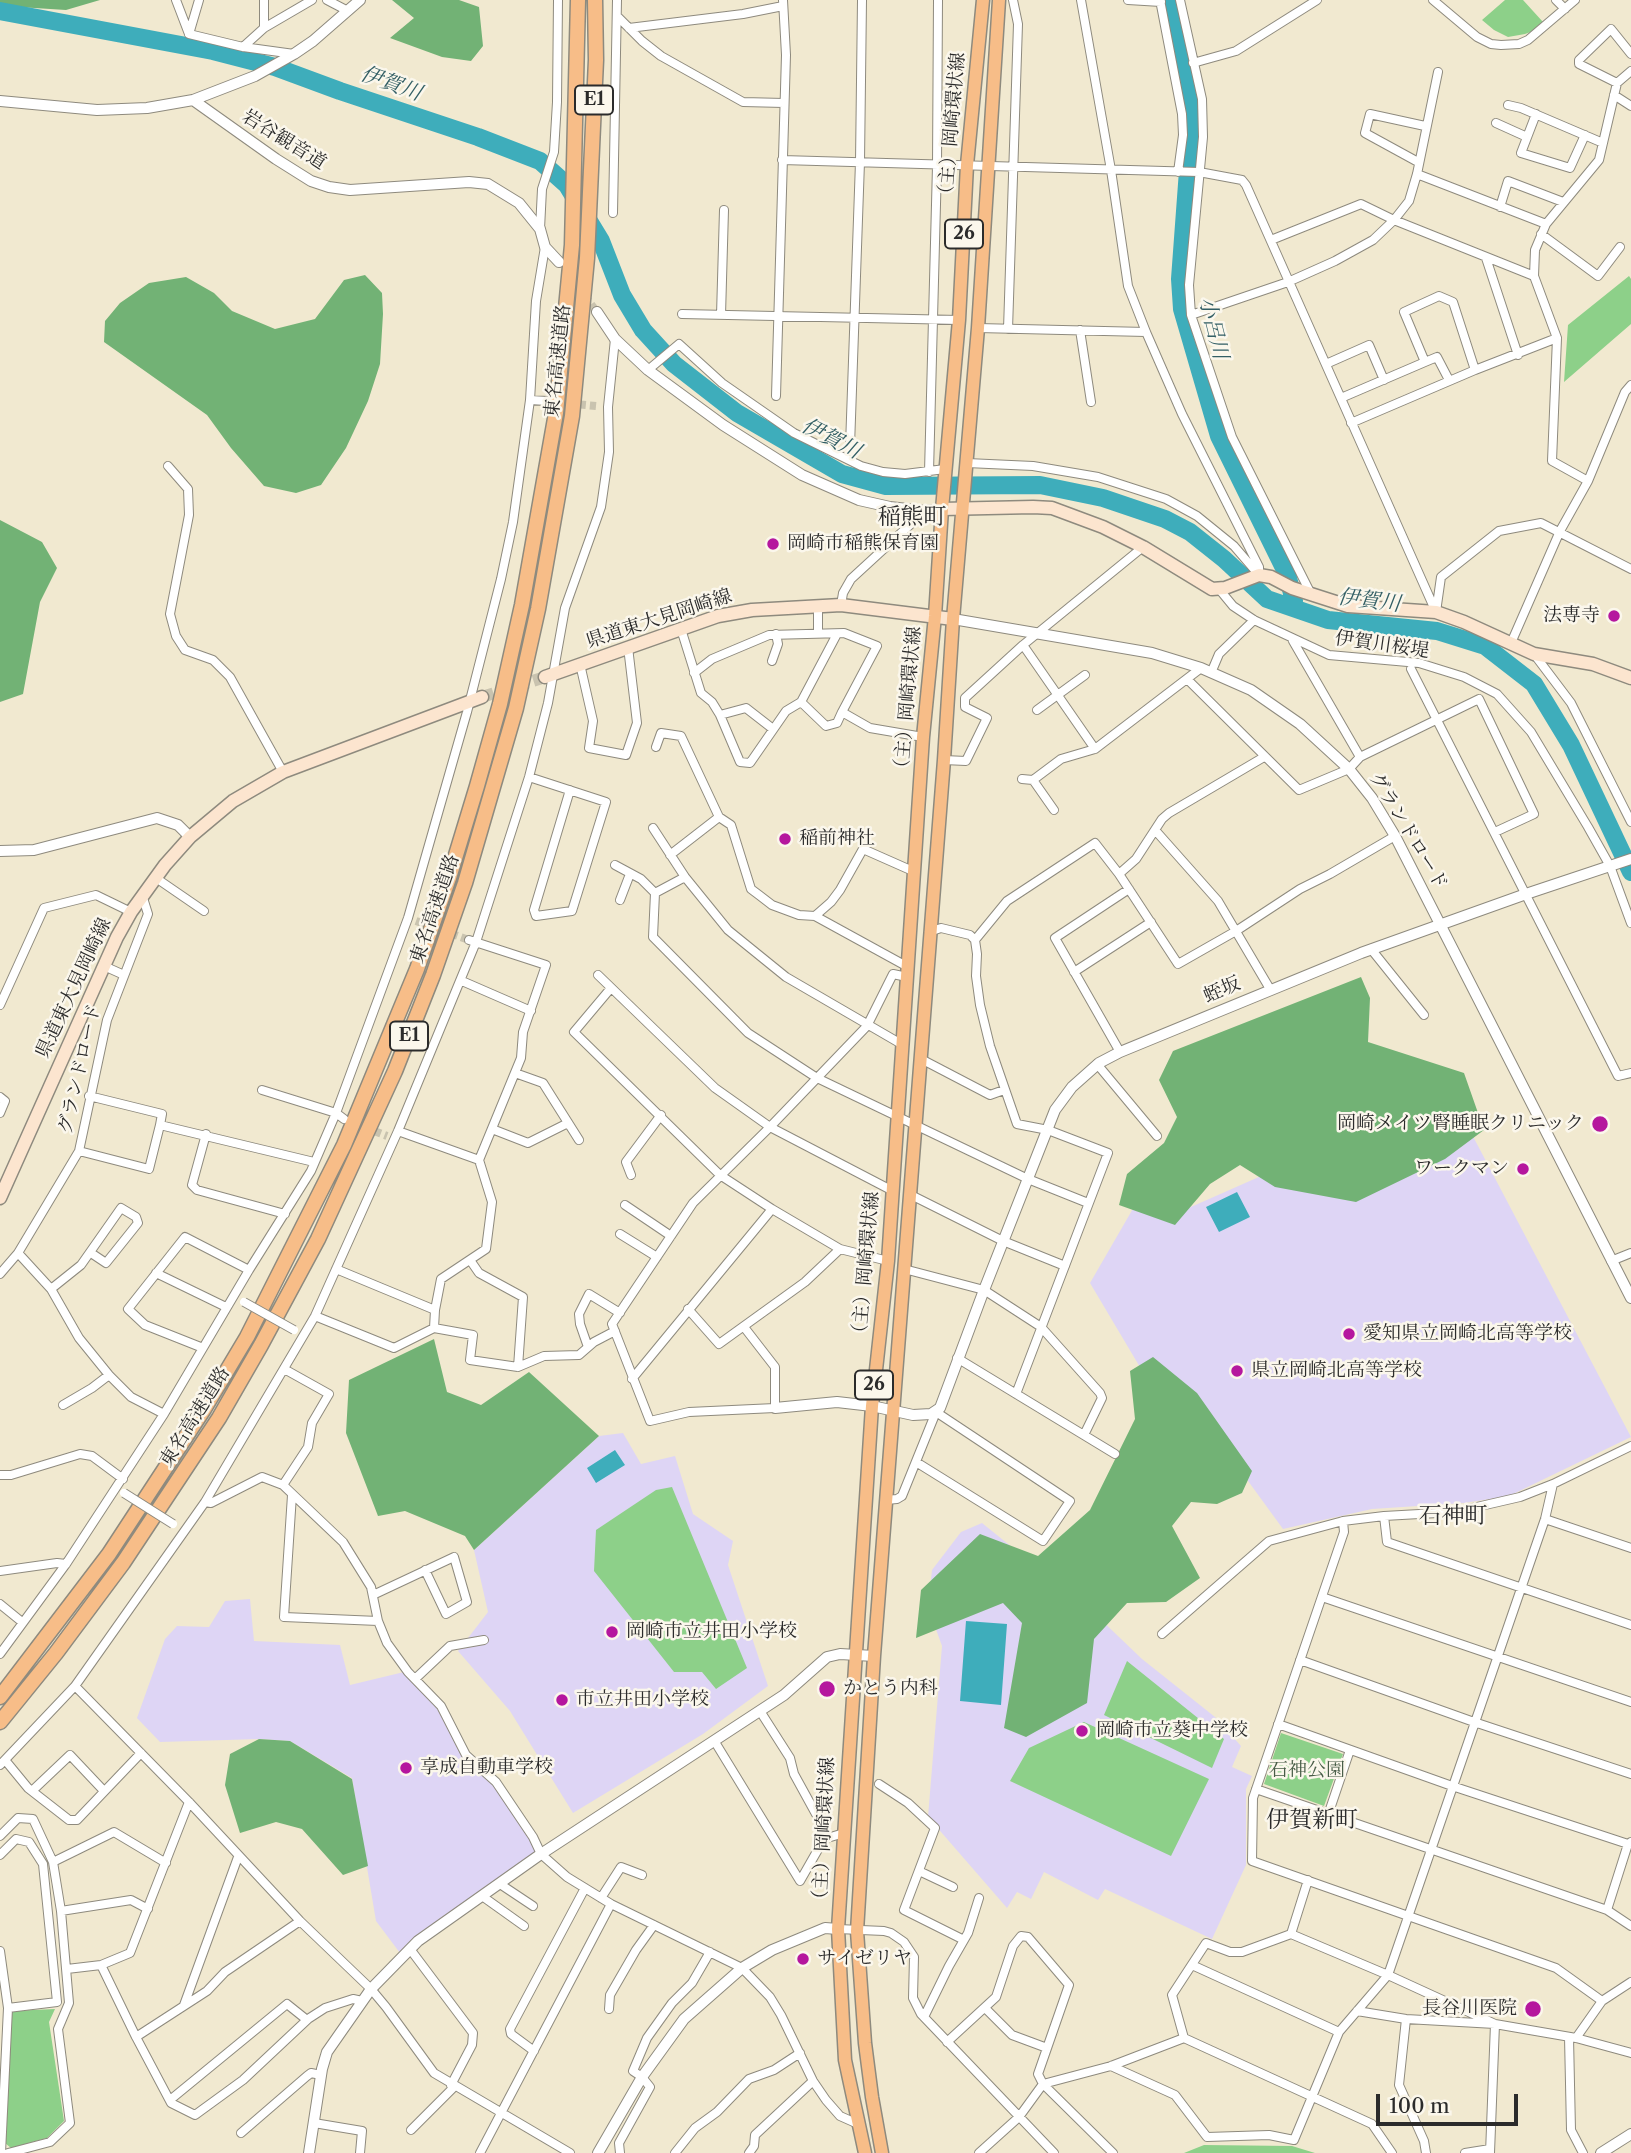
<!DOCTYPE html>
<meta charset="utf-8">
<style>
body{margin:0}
#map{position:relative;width:1631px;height:2153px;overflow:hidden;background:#f1e9d0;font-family:"Libre Caslon Text",serif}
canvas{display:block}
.scale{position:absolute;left:1376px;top:2094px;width:142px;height:32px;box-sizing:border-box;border:4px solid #2b2b2b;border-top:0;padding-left:9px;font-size:21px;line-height:24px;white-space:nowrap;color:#2b2b2b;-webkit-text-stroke:5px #fbf7ec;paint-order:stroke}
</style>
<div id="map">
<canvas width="1631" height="2153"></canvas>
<div class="scale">100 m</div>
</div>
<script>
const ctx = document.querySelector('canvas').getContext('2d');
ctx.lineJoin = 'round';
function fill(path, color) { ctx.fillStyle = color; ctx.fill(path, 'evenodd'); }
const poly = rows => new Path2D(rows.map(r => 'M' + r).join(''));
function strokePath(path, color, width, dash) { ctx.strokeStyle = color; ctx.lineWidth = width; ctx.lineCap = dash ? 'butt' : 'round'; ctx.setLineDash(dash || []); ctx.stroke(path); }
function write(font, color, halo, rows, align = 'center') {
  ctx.font = font + ' "Libre Caslon Text","Noto Serif JP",serif'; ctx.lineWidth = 5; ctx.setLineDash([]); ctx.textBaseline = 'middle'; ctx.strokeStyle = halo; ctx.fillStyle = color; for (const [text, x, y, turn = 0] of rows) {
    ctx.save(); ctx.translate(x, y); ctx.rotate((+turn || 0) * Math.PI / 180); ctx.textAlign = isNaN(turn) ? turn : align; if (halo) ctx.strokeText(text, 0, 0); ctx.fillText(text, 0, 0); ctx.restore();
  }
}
fill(poly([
 [1467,1125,1631,1437,1509,1496,1464,1503,1372,1509,1283,1529,1216,1437,1150,1384,1090,1283,1138,1200,1175,1214,1286,1165],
 [623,1433,641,1464,675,1456,693,1514,733,1541,728,1565,768,1686,703,1734,573,1813,510,1711,458,1651,488,1612,474,1550,599,1436],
 [982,1523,1095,1614,1142,1659,1215,1717,1241,1746,1232,1767,1252,1776,1246,1789,1246,1865,1212,1939,1105,1889,1098,1900,1044,1872,1031,1899,1017,1892,1007,1908,928,1817,942,1646,928,1607,932,1570,961,1532],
 [250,1599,254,1641,340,1645,350,1685,404,1672,437,1708,464,1758,493,1783,539,1850,417,1936,400,1953,376,1921,352,1778,290,1741,259,1739,160,1742,137,1718,165,1639,177,1626,209,1627,225,1601]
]), '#ded5f5');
fill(poly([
 [1505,0,1523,0,1543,22,1536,30,1525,34,1508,37,1494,30,1482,20],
 [1629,276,1631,279,1631,324,1564,382,1568,325],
 [672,1487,747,1668,716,1689,702,1672,674,1672,594,1571,596,1530,656,1490],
 [1127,1661,1224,1739,1212,1768,1104,1715],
 [1084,1722,1209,1779,1171,1856,1010,1781,1029,1748],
 [1281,1733,1343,1754,1324,1806,1264,1784],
 [55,2009,49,2022,64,2121,47,2138,11,2148,5,2143,11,2011],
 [1204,2145,1292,2146,1315,2153,1184,2153]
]), '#8dd089');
fill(poly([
 [0,0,100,0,66,10,3,6,0,6],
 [392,0,459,0,479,7,483,46,471,61,442,57,390,38,414,18],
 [365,275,382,293,383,314,380,364,368,401,346,448,321,485,296,493,264,486,231,448,207,415,104,342,105,321,120,303,149,283,186,277,214,293,232,311,275,329,315,319,344,280],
 [0,520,42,542,57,568,40,602,23,694,0,702],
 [1361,977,1370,998,1368,1042,1464,1073,1484,1130,1445,1159,1356,1202,1275,1187,1240,1165,1210,1184,1175,1225,1119,1205,1127,1174,1164,1143,1177,1117,1159,1080,1173,1051],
 [434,1339,447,1392,481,1405,529,1372,599,1436,474,1550,465,1536,405,1511,378,1516,346,1433,349,1380],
 [1153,1357,1197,1393,1252,1471,1242,1493,1217,1504,1191,1502,1172,1526,1200,1578,1166,1602,1127,1603,1094,1639,1087,1703,1026,1737,1004,1728,1022,1623,1003,1603,916,1638,921,1590,980,1534,1038,1556,1090,1510,1135,1419,1130,1371],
 [259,1739,290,1741,352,1779,368,1866,343,1875,302,1829,276,1822,240,1833,225,1785,230,1754]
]), '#72b275');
fill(poly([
 [1237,1192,1250,1217,1219,1232,1206,1207],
 [615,1450,625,1465,596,1483,587,1468],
 [966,1621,1007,1624,1001,1705,960,1701]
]), '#3eadbb');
strokePath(poly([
 [1172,0,1189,103,1191,130,1180,279,1182,309,1219,436,1287,574,1294,601],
 [0,11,213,51,275,67,340,91,478,137,540,161,567,185,601,241,622,295,643,330,674,364,737,413,842,474,886,486,1040,485,1103,498,1165,519,1190,532,1224,559,1267,599,1328,620,1437,631,1485,646,1534,684,1571,745,1631,872]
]), '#3eadbb', 18);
strokePath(poly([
 [569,276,597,312],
 [554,402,596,406],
 [416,921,469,940],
 [351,1122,387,1136]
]), '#c9c3af', 8, [8, 4]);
strokePath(poly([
 [482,697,545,677]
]), '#c9c3af', 12, [12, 6]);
const minor = poly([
 [176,0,189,34,243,47,294,54],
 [264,0,264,28],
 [327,0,348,11],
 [1081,0,1111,170,1128,286,1146,332,1182,414,1259,567,1259,575],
 [1128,0,1161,2],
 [1160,0,1182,114,1183,135,1178,172],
 [1180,0,1202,99,1203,137,1189,285,1191,315,1232,437,1311,594],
 [1433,0,1477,37,1491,44,1501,45,1519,44,1528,40,1575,0],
 [1556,0,1565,9],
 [617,16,642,41,661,56,743,102,784,103],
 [629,28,743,14,783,6],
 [189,34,199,0],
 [243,47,264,28,312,0],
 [1193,63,1236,51,1317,0],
 [1617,83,1579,64,1579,60,1611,29,1631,54],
 [1614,95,1631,106],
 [1508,105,1521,108,1603,143],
 [1536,114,1521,153,1570,168,1585,135],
 [1496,123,1527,137],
 [782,160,1199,172,1242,180,1246,185,1436,612],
 [1418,162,1365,133,1370,114,1425,126],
 [1417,174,1546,224],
 [1500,207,1508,181,1563,202],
 [613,213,617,0],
 [540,229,542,189,554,152,557,102,558,0],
 [1541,234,1598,276,1620,247],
 [1271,240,1361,204,1394,220,1534,276],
 [1486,258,1518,355],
 [682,314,959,320],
 [721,315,724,210],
 [1191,315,1288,282,1335,261,1373,240,1394,220,1409,201,1417,174,1438,72],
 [978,328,1146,332],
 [1008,329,1018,24,1013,0],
 [1080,330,1091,402],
 [1326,364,1369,345,1384,380],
 [648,370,679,344,722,383,794,433,861,466,883,472,905,474,945,469],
 [1449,380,1437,357,1425,362,1404,312,1439,296,1453,302,1475,370],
 [776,396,786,55,783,0],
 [1341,398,1425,362],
 [530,400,547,401],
 [1351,423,1475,370,1557,338],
 [850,446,860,162,862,0],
 [967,463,1033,466,1098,477,1166,499,1197,516,1234,546,1259,575],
 [168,466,188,489,189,515,170,614,176,636,185,650,213,660,230,677,283,772],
 [929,472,937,166,938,0],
 [1588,481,1552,461,1557,338,1534,276,1535,250,1546,224,1599,160,1617,83,1631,71],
 [1219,589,1233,606,1254,620,1329,655,1419,663,1464,677,1497,694,1531,732,1588,827,1610,866,1631,923],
 [841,605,843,593,851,579,925,511],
 [1436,612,1441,577,1499,531,1541,523,1631,569],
 [681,629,701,693,712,702,720,715,740,762,750,763,786,711,801,702,826,726,837,723,842,712,870,728,923,737],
 [818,633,818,605],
 [1511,643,1560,531,1588,481,1625,392,1631,385],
 [1023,645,1143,547],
 [1534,654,1571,703,1631,822],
 [772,661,778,644,776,634],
 [580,664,593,721,589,748,626,755,637,723,628,647],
 [1411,669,1618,1076,1631,1073],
 [694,673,712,659,769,635,844,633,877,646,842,712],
 [1211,673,1219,654,1254,620],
 [1187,679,1299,790,1349,769,1360,757,1293,641],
 [801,702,837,634],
 [1037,710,1085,675],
 [720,715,746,708,773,729],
 [656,747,661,733,681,736,719,817],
 [1360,757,1479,699,1534,814,1495,832],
 [944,760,966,761,987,718,965,707,965,698,1023,645,1095,749],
 [529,777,606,802,572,911,536,916,534,910,570,790],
 [1022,779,1033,780,1061,759,1095,749,1201,668],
 [1033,780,1054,810],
 [653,828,685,877,728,930,786,977,903,1045],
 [1155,830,1218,901,1270,989],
 [670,855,719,817,731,825,751,889,759,895,772,905,799,915,815,916,908,967],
 [615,865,641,879,655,893],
 [1119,874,1136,859,1162,819,1169,813,1264,757],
 [685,877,655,893,653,937,748,1033,817,1078,1028,1179,1088,1203],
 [156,878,204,911],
 [620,900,630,874],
 [815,916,831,902,840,890,863,849,915,872],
 [929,932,941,928,970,935,975,940,977,954,976,976,980,1005,990,1046,1017,1124,1048,1130,1108,1153,1016,1394],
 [975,940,1007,901,1095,843,1119,874,1178,964,1236,931,1300,889,1330,874,1395,836],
 [1371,949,1424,1015],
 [104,966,124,975],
 [1074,972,1151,922],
 [598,975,715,1088,770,1127,893,1191],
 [462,981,531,1011],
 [611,988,574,1032,720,1175,772,1209,840,1249,888,1261],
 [0,1005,44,908,96,895,131,912],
 [1120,1052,1055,938,1129,889],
 [921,1059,990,1095,1004,1090],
 [1097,1064,1157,1136],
 [515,1073,543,1083,579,1140],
 [262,1090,336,1113,344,1119],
 [0,1097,5,1101,0,1113],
 [160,1125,314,1162],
 [492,1129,528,1143,568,1123],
 [398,1131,479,1160],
 [206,1134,192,1185,197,1190,285,1214],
 [79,1151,149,1169,160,1125,162,1114,89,1096],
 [631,1175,626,1162,661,1115],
 [911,1195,1003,1241,1065,1266],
 [625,1205,671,1236],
 [620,1234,657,1257],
 [18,1253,51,1289,79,1338,109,1375,131,1397,164,1414],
 [1611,1261,1631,1253],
 [336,1269,435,1310],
 [904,1269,984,1290,1041,1327,1100,1393,1102,1398,1084,1435],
 [156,1273,226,1307],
 [0,1274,18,1253,79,1151,107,1020,148,914,143,898],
 [51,1289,81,1265,121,1208,136,1217,138,1223,106,1263,91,1253],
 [688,1309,719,1344,805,1282,840,1249],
 [315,1316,394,1348,434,1328,435,1310,441,1279,486,1249,492,1202,479,1160,521,1058,523,1032,546,965,469,940],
 [744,1327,775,1367,775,1408,689,1412,650,1421,612,1324,693,1203,770,1127,867,1026,893,974,907,977],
 [434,1328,473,1335,470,1360,518,1367,523,1297,479,1273,470,1260],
 [588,1347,580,1324,579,1314,589,1294,620,1313],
 [203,1348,145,1325,128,1309,185,1237,249,1270],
 [957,1358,1115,1454],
 [518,1367,544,1356,579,1355,594,1342,615,1331],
 [632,1379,772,1209],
 [63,1405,92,1388,109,1375],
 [0,1475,11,1475,80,1454,92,1456,123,1479],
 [283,1485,308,1447,312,1423,329,1394,286,1370],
 [292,1495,284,1617,378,1621],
 [886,1500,897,1499,902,1496,936,1412,1070,1501,1043,1541,916,1462],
 [205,1502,315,1316,398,1131,476,942,529,777,548,703,565,608,601,507,609,452,608,407,615,339],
 [1384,1516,1387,1542,1631,1625],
 [1545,1519,1631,1548],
 [1343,1521,1344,1532,1253,1798,1252,1861,1556,1968,1602,2001],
 [0,1571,57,1563,66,1564],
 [373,1595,454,1557,467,1602,446,1614,425,1570],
 [1322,1597,1631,1702],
 [0,1604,22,1622],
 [1162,1634,1269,1541,1343,1521,1384,1516,1455,1512,1520,1497,1553,1484,1631,1446],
 [0,1654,66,1564,164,1414,249,1270,311,1171,336,1113,408,918,467,712,501,579,513,522,530,400,536,301,545,247],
 [1300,1660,1474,1722,1631,1774],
 [415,1679,450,1646,484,1640],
 [75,1686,189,1802,300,1921,371,1989,386,2007,434,2073,570,2153],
 [760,1711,790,1758,794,1774,816,1814],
 [1278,1724,1452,1786,1628,1844],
 [715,1742,800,1881,824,1839,844,1833],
 [5,1760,28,1788,69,1820,77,1820,141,1753],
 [0,1765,75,1686,205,1502,211,1503,262,1477,283,1485,343,1542,371,1587,378,1621,387,1643,408,1672,441,1706,466,1755,496,1782,533,1837,541,1854,567,1877,611,1904,742,1968,770,1997,781,2015,813,2081,826,2100,840,2116,858,2124],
 [879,1784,908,1803,935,1828,904,1910,964,1940],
 [1256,1789,1607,1910,1631,1926],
 [32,1791,70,1755,104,1791],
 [1328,1815,1350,1750],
 [0,1836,18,1818,33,1819,53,1862,61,1911,69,2003,58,2029,70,2123,50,2142,8,2153],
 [0,1855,16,1839,29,1842,43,1864,57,2002,8,2008],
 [53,1862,114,1832,166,1863],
 [919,1871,953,1887],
 [500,1884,533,1906],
 [482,1896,524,1926],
 [601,1898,621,1867,642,1875],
 [1607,1910,1628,1844,1631,1842],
 [61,1911,131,1900,148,1909],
 [838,1929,884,1931,891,1933,904,1942,914,1957,913,1998,921,2014,1054,2153],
 [1291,1934,1308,1880],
 [410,1949,473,2033,472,2045,451,2085],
 [0,1951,8,2008,1,2153],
 [101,1965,136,2037,171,2103,195,2115,243,2080,308,2019,325,2008,353,1999,362,2001],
 [1192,1965,1339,2032],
 [67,1969,101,1965,130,1953,189,1802],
 [184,2005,238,1857],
 [985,2008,1012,2035,1047,2048],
 [609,2009,610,1995,636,1950,654,1925],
 [1357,2011,1406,2019,1495,2024,1576,2038,1631,2053],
 [924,2017,949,1966,968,1933,979,1898],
 [1406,2019,1399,2085,1424,2141,1426,2153],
 [136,2037,207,1991,225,1972,300,1921],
 [1569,2037,1571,2130,1583,2153],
 [1184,2038,1172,1995,1206,1943,1230,1952,1242,1952,1291,1934,1388,1975,1495,2024],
 [1576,2038,1602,2001,1631,1982],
 [947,2042,996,1997,1013,1946,1021,1936,1028,1937,1069,1985,1038,2074,1043,2084,1113,2153],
 [534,2051,511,2034,510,2029,585,1888],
 [1111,2066,1175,2095,1207,2137,1269,2135,1294,2140,1339,2032,1388,1975,1545,1519,1553,1484],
 [170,2100,287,2004,307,2020],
 [314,2123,362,2131,360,2153],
 [411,2130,454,2087],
 [241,2133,307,2076,311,2073,321,2075],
 [480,2153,611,1904],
 [620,2153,619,2143,650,2087,642,2077,633,2071,647,2038,672,2003,692,1983,710,1952],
 [675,2153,695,2128,717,2112,749,2079,774,2070,800,2053],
 [749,2153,754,2146,755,2135,813,2081],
 [979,2153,1019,2117,1043,2084,1111,2066,1184,2038,1372,2124,1392,2153],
 [1465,2153,1490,2149],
 [1490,2153,1495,2024]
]);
const tertiary = poly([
 [193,100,276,159,311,181,329,187,350,190,469,182,488,184,519,203,540,229,545,247,559,262],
 [0,101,97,110,147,108,193,100,255,76,294,54,313,41,360,0],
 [597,312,615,339,648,370,723,425,802,475,859,500,890,507,925,511,942,509],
 [953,619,1152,653,1201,668,1251,690,1300,724,1349,769,1372,798,1395,836,1631,1298],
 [0,851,34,850,157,818,178,825,190,837],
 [775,1408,837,1402,872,1406,913,1415,931,1414,940,1408,984,1290,1055,1110,1072,1087,1099,1063,1120,1052,1361,953,1526,894,1631,859],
 [309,2153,322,2069,327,2052,371,1989,418,1941,541,1854,784,1695,827,1657,840,1654,874,1656],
 [598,2153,642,2077,684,2019,742,1968,772,1950,825,1928,838,1929],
 [1601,2153,1631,2134]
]);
const secondary = poly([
 [942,509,1033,507,1052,508,1103,527,1143,547,1212,589,1225,588,1259,575,1271,577,1292,588,1348,606,1436,612,1464,622,1534,654,1593,664,1631,678],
 [545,677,718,616,752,610,841,605,953,619],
 [0,1198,117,937,131,912,165,865,190,837,233,801,283,772,482,697]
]);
const primary = poly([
 [865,2153,845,2060,838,1929,872,1406,888,1261,923,737,935,616,942,509,959,320,967,165,983,0],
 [882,2153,872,2097,865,2043,857,1931,874,1656,944,760,953,619,978,328,999,0]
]);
const motorway = poly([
 [0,1697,109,1554,204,1409,247,1337,344,1145,417,969,449,878,477,786,500,704,522,605,556,413,572,245,578,0],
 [0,1722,56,1653,123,1563,219,1418,261,1345,318,1239,395,1071,433,975,465,883,516,708,538,609,572,416,587,258,596,60,595,0]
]);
strokePath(minor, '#8e8a7e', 10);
strokePath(tertiary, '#8e8a7e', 12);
strokePath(secondary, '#8e8a7e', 15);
strokePath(primary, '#8e8a7e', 15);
strokePath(motorway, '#8e8a7e', 17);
strokePath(minor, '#fff', 8);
strokePath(tertiary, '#fff', 10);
strokePath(secondary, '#fce5cf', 12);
strokePath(primary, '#f7bd88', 12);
strokePath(motorway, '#f7bd88', 14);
const minorBridge = poly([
 [244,1302,294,1330],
 [124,1493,173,1524]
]);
strokePath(minorBridge, '#8e8a7e', 10, []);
strokePath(minorBridge, '#fff', 8);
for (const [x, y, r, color] of [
 [773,544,7,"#b5179e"],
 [1614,616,7,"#b5179e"],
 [785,839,7,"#b5179e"],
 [1600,1124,9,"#b5179e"],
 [1523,1169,7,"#b5179e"],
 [1349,1334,7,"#b5179e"],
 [1237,1371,7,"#b5179e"],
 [612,1632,7,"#b5179e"],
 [827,1689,9,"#b5179e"],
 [562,1700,7,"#b5179e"],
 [1082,1731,7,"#b5179e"],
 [406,1768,7,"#b5179e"],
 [803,1959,7,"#b5179e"],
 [1533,2009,9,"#b5179e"]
]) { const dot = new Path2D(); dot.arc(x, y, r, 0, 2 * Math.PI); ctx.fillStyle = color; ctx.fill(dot); strokePath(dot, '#fbf7ec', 2.5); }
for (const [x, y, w] of [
 [594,100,38],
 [964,234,38],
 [409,1036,38],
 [874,1385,38]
]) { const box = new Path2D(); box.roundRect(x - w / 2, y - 14.5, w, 29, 5); ctx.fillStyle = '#fbf7ec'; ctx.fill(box); strokePath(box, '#2b2b2b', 2); }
write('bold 18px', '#2b2b2b', null, [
 ["E1",594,100],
 ["26",964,234],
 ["E1",409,1036],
 ["26",874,1385]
]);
write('19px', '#2b2b2b', '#fbf7ec', [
 ["（主）岡崎環状線",952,128,-85],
 ["岩谷観音道",284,140,32],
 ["東名高速道路",558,361,-84],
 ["県道東大見岡崎線",659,619,-18],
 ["伊賀川桜堤",1382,645,8],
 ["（主）岡崎環状線",908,702,-85],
 ["グランドロード",1408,831,59],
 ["東名高速道路",435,909,-71],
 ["県道東大見岡崎線",74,988,-65],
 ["蛭坂",1222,990,-23],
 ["グランドロード",80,1069,-77],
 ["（主）岡崎環状線",866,1267,-85],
 ["東名高速道路",195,1417,-58],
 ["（主）岡崎環状線",824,1833,-87]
]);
write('19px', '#2b2b2b', '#fbf7ec', [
 ["岡崎市稲熊保育園",787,544],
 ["法専寺",1600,616,"right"],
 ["稲前神社",799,839],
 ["岡崎メイツ腎睡眠クリニック",1584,1124,"right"],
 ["ワークマン",1509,1169,"right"],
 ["愛知県立岡崎北高等学校",1363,1334],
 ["県立岡崎北高等学校",1251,1371],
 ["岡崎市立井田小学校",626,1632],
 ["かとう内科",843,1689],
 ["市立井田小学校",576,1700],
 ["岡崎市立葵中学校",1096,1731],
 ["享成自動車学校",420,1768],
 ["サイゼリヤ",817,1959],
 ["長谷川医院",1517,2009,"right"]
], 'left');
write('19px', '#485d47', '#fbf7ec', [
 ["石神公園",1307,1771]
]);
write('italic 21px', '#335f65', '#fbf7ec', [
 ["伊賀川",391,84,20],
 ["小呂川",1213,328,76],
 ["伊賀川",831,439,27],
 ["伊賀川",1369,601,7]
]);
write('23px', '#2b2b2b', '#fbf7ec', [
 ["稲熊町",912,517],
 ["石神町",1453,1516],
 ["伊賀新町",1312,1820]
]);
</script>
